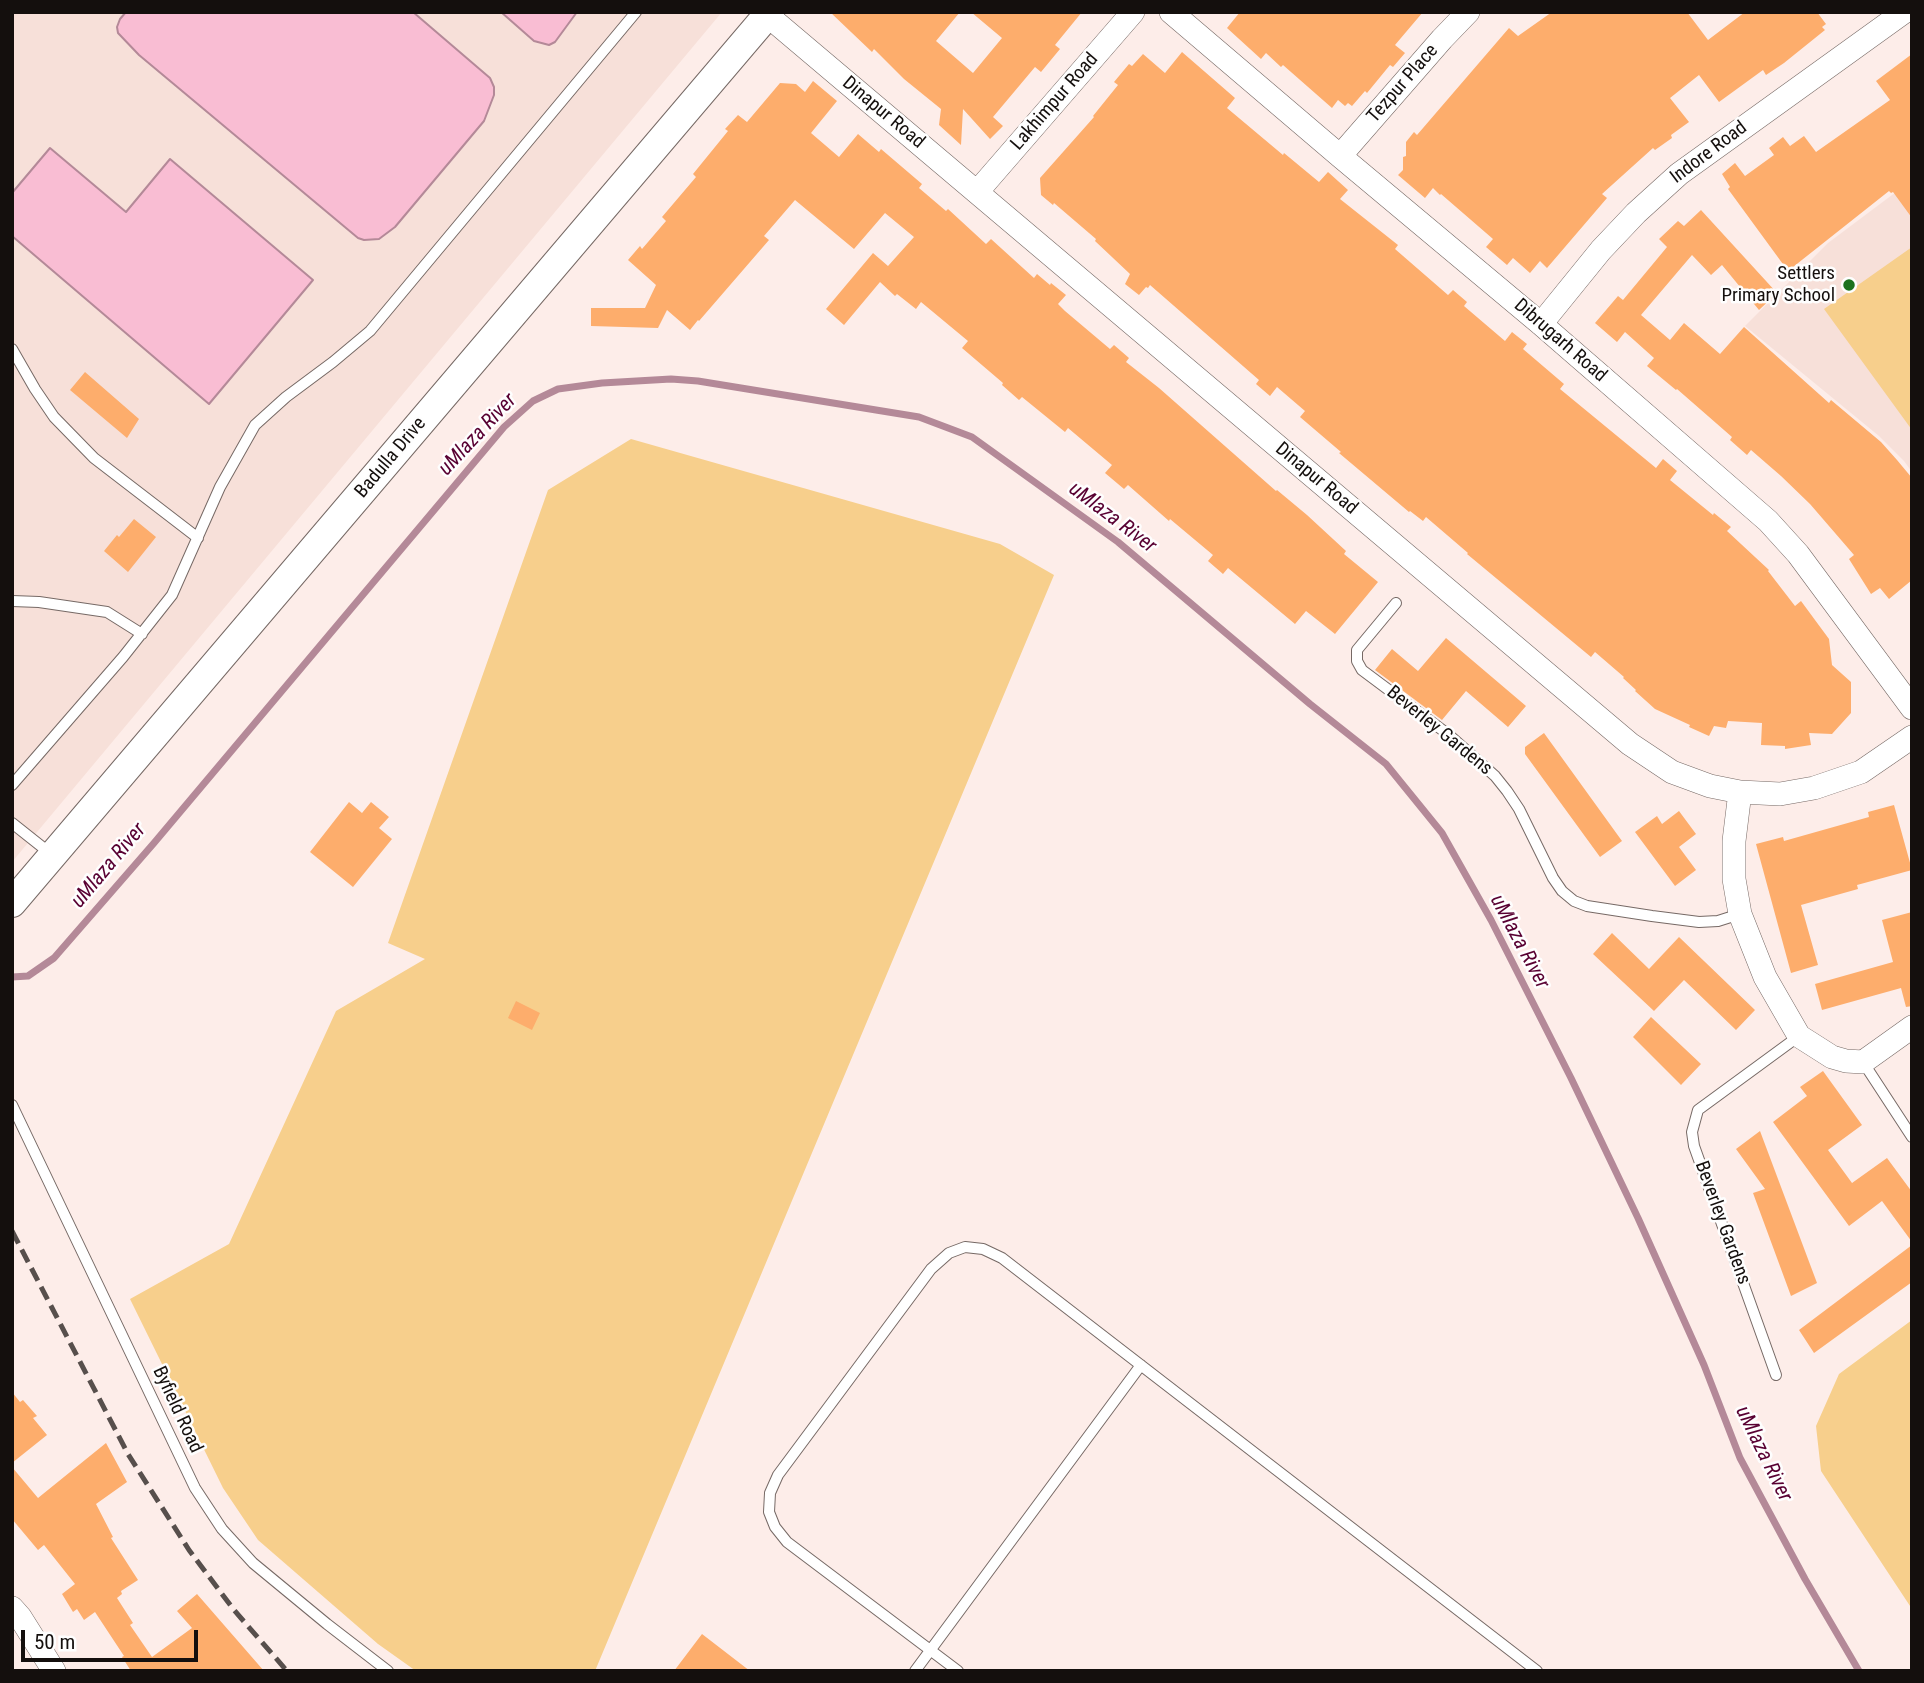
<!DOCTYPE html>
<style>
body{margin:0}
#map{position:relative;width:1924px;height:1683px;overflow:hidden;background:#fdede9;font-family:"Roboto Condensed",sans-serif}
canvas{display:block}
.frame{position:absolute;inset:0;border:14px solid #140f0d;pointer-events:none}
.scale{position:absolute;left:21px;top:1630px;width:177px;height:32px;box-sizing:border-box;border:4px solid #140f0d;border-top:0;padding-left:9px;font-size:21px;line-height:24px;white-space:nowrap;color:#140f0d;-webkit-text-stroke:5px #fefefe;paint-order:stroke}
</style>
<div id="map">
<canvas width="1924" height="1683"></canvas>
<div class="frame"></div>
<div class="scale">50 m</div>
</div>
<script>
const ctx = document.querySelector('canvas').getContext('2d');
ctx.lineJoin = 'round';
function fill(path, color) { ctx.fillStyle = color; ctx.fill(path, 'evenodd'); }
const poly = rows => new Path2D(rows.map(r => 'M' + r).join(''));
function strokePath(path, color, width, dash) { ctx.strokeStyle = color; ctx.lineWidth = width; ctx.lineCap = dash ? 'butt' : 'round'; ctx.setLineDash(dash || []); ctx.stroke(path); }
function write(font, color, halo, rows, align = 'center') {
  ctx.font = font + ' "Roboto Condensed",sans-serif'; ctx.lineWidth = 5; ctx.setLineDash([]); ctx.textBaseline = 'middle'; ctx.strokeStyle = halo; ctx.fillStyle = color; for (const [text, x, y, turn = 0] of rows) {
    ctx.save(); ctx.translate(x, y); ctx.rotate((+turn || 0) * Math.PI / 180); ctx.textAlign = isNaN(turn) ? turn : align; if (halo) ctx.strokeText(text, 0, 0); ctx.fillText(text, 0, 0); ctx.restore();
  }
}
fill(poly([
 [12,12,722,12,12,862],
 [1912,180,1912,472,1904,461,1879,436,1745,326,1828,243]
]), '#f7e0d9');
fill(poly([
 [1912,247,1912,430,1824,309],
 [631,439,1000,544,1054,575,595,1671,416,1671,378,1644,258,1540,223,1488,130,1299,229,1244,336,1011,425,959,388,943,548,490],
 [1912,1320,1912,1609,1821,1471,1816,1426,1839,1374]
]), '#f7cf8c');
const water = poly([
 [126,12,413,12,490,78,494,87,494,95,484,121,395,227,379,239,364,240,358,238,139,55,118,33,117,27,120,19,126,12],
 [501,12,577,12,555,42,549,45,534,41,501,12],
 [50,148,126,212,170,159,313,280,209,404,12,236,12,193,50,148]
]);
fill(water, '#f9bdd3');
strokePath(water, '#b48998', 2);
strokePath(poly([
 [12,977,28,976,54,958,154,843,504,427,533,401,558,389,602,383,671,379,698,381,919,417,972,437,1118,542,1310,704,1386,764,1442,833,1491,920,1571,1078,1638,1218,1704,1365,1740,1458,1805,1579,1859,1671]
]), '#b48998', 7);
fill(poly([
 [830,12,960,12,936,41,973,73,1002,38,971,12,1082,12,1055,45,1060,49,1041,72,1035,67,993,117,1003,126,990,139,963,109,961,145,939,125,941,109,904,79,874,49,872,52],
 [1240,12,1423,12,1395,45,1405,53,1393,67,1390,65,1367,93,1365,91,1352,106,1348,103,1345,106,1338,100,1332,108,1283,65,1281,67,1266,53,1261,59,1227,28],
 [1552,12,1687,12,1708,40,1745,12,1817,12,1826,24,1822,27,1825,30,1784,63,1766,75,1763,70,1719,102,1699,75,1670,98,1689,122,1671,135,1672,138,1655,150,1653,148,1602,194,1607,198,1547,268,1540,261,1530,273,1513,258,1507,265,1486,247,1493,239,1441,194,1440,195,1433,188,1425,198,1398,175,1403,170,1403,157,1406,156,1406,142,1414,132,1417,135,1509,28,1518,36],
 [1182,52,1235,98,1227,108,1283,155,1284,153,1319,182,1328,172,1348,190,1340,199,1398,245,1395,249,1448,295,1453,290,1467,302,1464,306,1505,341,1512,332,1527,344,1523,349,1564,384,1560,389,1656,468,1663,459,1677,471,1670,480,1713,515,1714,513,1731,527,1727,531,1769,570,1768,571,1795,606,1801,601,1829,639,1832,665,1851,682,1851,713,1832,734,1809,733,1811,745,1785,749,1785,746,1761,745,1762,723,1728,721,1726,728,1714,726,1709,736,1689,727,1690,725,1655,709,1635,691,1636,690,1623,678,1624,677,1595,652,1591,657,1467,554,1468,553,1426,517,1423,521,1410,511,1409,512,1339,453,1341,452,1300,417,1305,411,1277,387,1270,396,1256,384,1259,380,1150,285,1148,288,1146,287,1139,295,1125,284,1130,274,1095,241,1096,239,1054,203,1053,205,1041,195,1040,178,1094,117,1093,116,1118,85,1114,82,1129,64,1132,66,1143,54,1165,73],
 [1912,54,1912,218,1893,192,1891,193,1889,191,1788,271,1728,189,1730,187,1722,174,1735,163,1745,176,1774,155,1769,148,1783,137,1790,146,1804,136,1816,152,1890,100,1876,81],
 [813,81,837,101,811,133,839,157,858,134,879,152,881,149,922,184,919,188,946,211,948,209,986,244,991,239,1034,278,1037,274,1050,285,1051,283,1066,295,1058,304,1065,311,1110,349,1114,345,1129,358,1126,362,1159,388,1276,491,1277,490,1307,515,1346,551,1344,554,1378,582,1335,634,1306,611,1295,624,1228,568,1223,574,1208,561,1213,555,1170,519,1169,521,1128,485,1124,489,1105,473,1112,465,1068,428,1065,432,1022,397,1019,400,1002,385,1003,383,962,348,968,341,921,302,916,309,897,294,895,296,880,282,844,325,826,309,873,253,888,266,914,237,885,213,854,249,795,200,764,236,769,240,699,321,698,320,690,330,667,310,658,328,591,326,591,308,645,308,656,285,628,260,640,246,642,249,666,221,662,217,696,177,693,174,728,131,725,129,738,115,747,122,780,83,796,84,805,92],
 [1701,210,1777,293,1759,310,1722,265,1711,275,1692,255,1641,315,1670,340,1684,323,1720,354,1744,327,1829,403,1831,400,1881,442,1897,460,1912,478,1912,580,1889,599,1880,588,1871,594,1849,559,1854,555,1810,504,1781,476,1751,450,1747,455,1730,440,1732,437,1677,389,1676,390,1647,366,1654,358,1625,332,1617,342,1595,323,1618,296,1623,300,1667,247,1659,239,1678,221,1684,226],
 [85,372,139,419,127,438,70,390],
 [134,519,156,537,128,572,104,551,117,535,119,537],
 [1446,638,1526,706,1508,727,1466,691,1442,720,1375,670,1392,649,1418,671],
 [1544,733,1622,841,1600,857,1525,754,1525,747],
 [349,802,362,813,371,802,389,817,379,828,392,839,353,887,310,852],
 [1894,805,1912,870,1857,885,1858,889,1801,905,1818,965,1791,973,1756,844,1783,837,1784,841,1869,817,1868,812],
 [1679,811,1696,834,1679,847,1696,870,1675,886,1635,832,1657,816,1662,824],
 [1912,912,1912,1006,1906,1007,1901,988,1822,1010,1815,984,1893,962,1882,920],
 [1612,933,1649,969,1679,937,1755,1010,1736,1030,1684,980,1654,1011,1593,954],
 [516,1001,540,1013,532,1030,508,1018],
 [1651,1017,1701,1064,1681,1085,1633,1037],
 [1823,1071,1862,1125,1828,1150,1852,1183,1887,1158,1912,1192,1912,1242,1882,1201,1849,1226,1773,1122,1807,1096,1800,1087],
 [1760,1131,1817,1283,1791,1296,1753,1193,1765,1189,1736,1149],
 [1912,1245,1912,1282,1814,1353,1799,1330],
 [12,1392,20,1402,23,1400,37,1416,33,1418,47,1435,12,1463],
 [106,1443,127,1482,96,1504,113,1537,111,1538,138,1580,121,1591,122,1594,117,1598,133,1623,130,1625,152,1657,192,1628,177,1611,197,1594,264,1671,131,1671,122,1657,124,1656,95,1612,84,1620,77,1609,73,1612,62,1594,75,1584,44,1545,38,1550,12,1519,12,1467,38,1498],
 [702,1634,750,1671,674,1671]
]), '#fdad6c');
const service = poly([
 [12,349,35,389,54,417,94,458,198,538],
 [12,601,39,602,107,612,142,634],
 [1396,603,1357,650,1357,661,1362,670,1449,735,1495,776,1507,791,1519,809,1553,878,1562,891,1574,901,1587,906,1652,916,1699,922,1718,921,1740,914],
 [12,785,123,657,172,595,220,487,255,425,286,397,333,362,370,331,636,12],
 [12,823,51,854],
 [1863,1062,1912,1137],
 [12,1105,195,1488,222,1529,253,1563,327,1624,388,1671],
 [1776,1375,1694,1146,1692,1132,1698,1110,1799,1036],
 [915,1671,1141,1365],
 [958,1671,787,1542,775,1527,769,1512,770,1493,778,1475,931,1269,949,1253,965,1247,983,1249,1002,1258,1537,1671]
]);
const minor = poly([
 [1171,12,1340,156,1541,324,1768,521,1798,554,1912,708],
 [767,15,1630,744,1672,772,1710,786,1740,792,1780,794,1814,788,1861,772,1912,737],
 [1340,156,1442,39,1468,12],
 [977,192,1133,12],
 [1541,324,1601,250,1636,213,1679,174,1904,12],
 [1740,792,1734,841,1734,879,1740,914,1765,977,1799,1036,1832,1057,1846,1061,1863,1062,1912,1027],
 [12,1608,20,1617,54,1671]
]);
const tertiary = poly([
 [12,903,770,12]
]);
strokePath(service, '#766965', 12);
strokePath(minor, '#766965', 24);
strokePath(tertiary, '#766965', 30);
strokePath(service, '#fff', 10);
strokePath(minor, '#fff', 23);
strokePath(tertiary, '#fff', 28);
strokePath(poly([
 [12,1231,128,1454,189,1550,234,1610,287,1671]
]), '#574f4c', 5, [14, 7]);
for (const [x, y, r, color] of [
 [1849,285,7,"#1b721e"]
]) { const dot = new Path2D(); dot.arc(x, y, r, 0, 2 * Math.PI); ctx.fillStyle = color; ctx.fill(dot); strokePath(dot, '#fefefe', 2.5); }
write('19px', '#140f0d', '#fefefe', [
 ["Tezpur Place",1403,84,-49],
 ["Lakhimpur Road",1055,102,-49],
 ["Dinapur Road",883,113,40],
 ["Indore Road",1709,153,-37],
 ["Dibrugarh Road",1560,341,41],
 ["Badulla Drive",391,458,-50],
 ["Dinapur Road",1316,479,40],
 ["Beverley Gardens",1439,731,39],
 ["Beverley Gardens",1722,1223,70],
 ["Byfield Road",177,1410,65]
]);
write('19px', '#140f0d', '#fefefe', [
 ["Settlers",1835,274],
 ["Primary School",1835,296]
], 'right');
write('italic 21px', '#580032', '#fefefe', [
 ["uMlaza River",478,435,-47],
 ["uMlaza River",1112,518,37],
 ["uMlaza River",109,866,-50],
 ["uMlaza River",1519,942,62],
 ["uMlaza River",1763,1454,64]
]);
</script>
